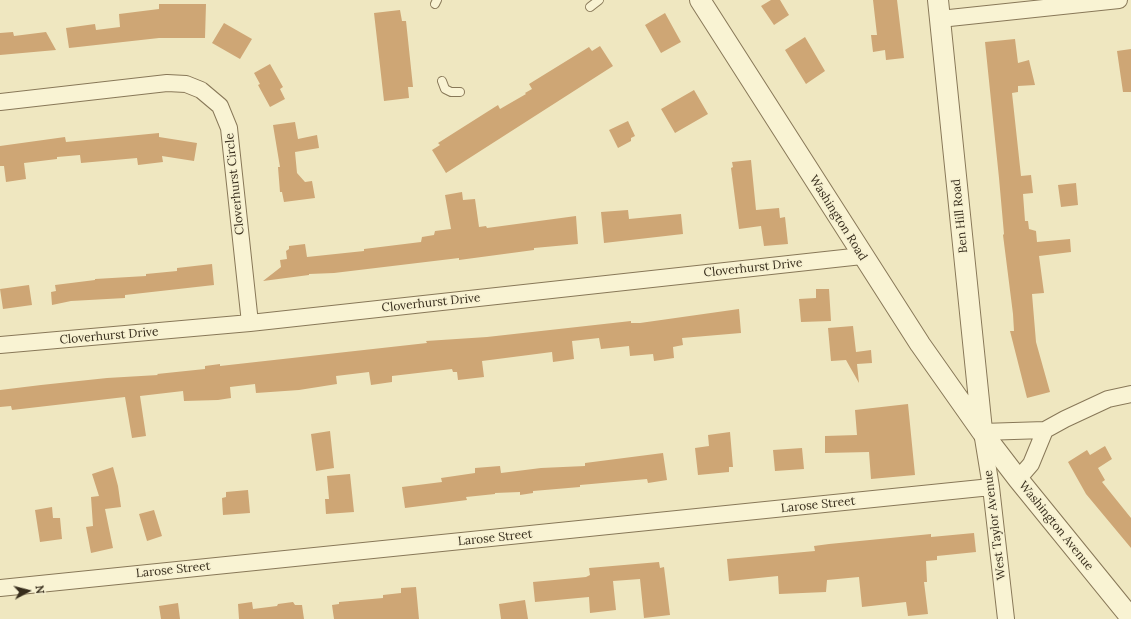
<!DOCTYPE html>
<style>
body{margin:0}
#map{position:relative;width:1131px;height:619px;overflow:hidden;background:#efe7c0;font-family:Lora,serif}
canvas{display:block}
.north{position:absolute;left:8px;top:571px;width:40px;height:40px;-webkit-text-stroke:3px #f6f0d0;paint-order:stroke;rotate:83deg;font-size:11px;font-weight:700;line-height:16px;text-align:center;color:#372d1c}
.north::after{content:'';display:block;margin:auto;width:14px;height:18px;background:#372d1c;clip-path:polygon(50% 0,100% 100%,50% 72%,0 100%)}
</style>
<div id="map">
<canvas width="1131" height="619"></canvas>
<div class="north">N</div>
</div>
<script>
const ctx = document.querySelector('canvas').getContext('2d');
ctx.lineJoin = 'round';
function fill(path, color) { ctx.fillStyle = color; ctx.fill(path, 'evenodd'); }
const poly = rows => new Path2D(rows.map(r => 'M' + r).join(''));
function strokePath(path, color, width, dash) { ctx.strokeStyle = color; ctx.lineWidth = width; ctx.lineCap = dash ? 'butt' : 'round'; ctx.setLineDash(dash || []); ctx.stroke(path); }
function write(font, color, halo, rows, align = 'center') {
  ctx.font = font + ' Lora,serif'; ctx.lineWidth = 3; ctx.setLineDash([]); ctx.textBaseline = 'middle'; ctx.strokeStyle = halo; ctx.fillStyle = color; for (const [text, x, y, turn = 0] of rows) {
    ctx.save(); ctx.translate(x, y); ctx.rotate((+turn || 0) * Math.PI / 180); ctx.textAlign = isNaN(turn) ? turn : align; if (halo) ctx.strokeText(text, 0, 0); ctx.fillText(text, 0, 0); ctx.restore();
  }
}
fill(poly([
 [771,0,780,0,789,15,774,25,761,6],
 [873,0,897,0,904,58,886,60,885,50,873,52,871,35,877,35],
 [159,4,206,4,205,38,159,38,69,48,66,28,95,24,96,30,120,27,119,14,159,9],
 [400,10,402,21,406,21,413,87,408,87,409,98,384,101,374,13],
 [665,13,681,42,661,53,645,25],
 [224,23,252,39,240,59,212,43],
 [13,32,14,36,46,32,56,50,0,55,0,33],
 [805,37,825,71,806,84,785,50],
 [1015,39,1018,63,1029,60,1035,85,1018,86,1018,92,1012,93,1021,176,1031,175,1033,193,1023,194,1025,221,1028,221,1029,229,1036,231,1037,242,1070,239,1071,252,1039,256,1044,293,1032,294,1036,342,1050,392,1027,398,1010,331,1014,331,1013,314,1003,235,1004,234,999,178,985,42],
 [600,46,613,66,446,173,432,150,440,145,438,143,498,105,500,109,526,94,525,93,532,89,529,84,589,47,592,51],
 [1131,49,1131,92,1123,92,1117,51],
 [270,64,283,87,280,89,285,99,270,107,258,85,260,84,254,73],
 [694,90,708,114,675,133,661,109],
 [628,121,635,136,631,138,631,141,618,148,609,130],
 [295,122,298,139,317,135,319,148,295,152,297,173,305,182,312,181,315,198,284,202,282,192,280,192,278,167,280,167,273,125],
 [159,133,159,137,197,143,194,161,162,156,163,162,138,165,137,158,81,163,80,155,57,157,57,159,24,163,26,179,6,182,4,166,0,166,0,146,65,137,66,142],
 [751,160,756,210,779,208,780,218,785,217,788,244,764,246,761,226,739,229,731,168,733,167,732,162],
 [1076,183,1078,205,1061,207,1058,185],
 [462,192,463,200,475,199,479,227,486,226,487,228,576,216,578,244,534,248,534,250,459,260,459,258,334,273,309,274,309,275,263,281,281,267,280,260,287,259,286,251,289,249,289,246,305,244,307,257,364,251,364,249,421,242,422,237,434,235,435,231,451,229,445,195],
 [628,210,629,219,681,214,683,234,604,243,601,212],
 [212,264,214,285,125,295,125,298,71,301,52,305,51,292,56,291,55,285,95,280,95,279,146,276,146,274,177,271,177,268],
 [29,285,32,305,3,309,0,289],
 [816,289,829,289,831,321,801,322,799,299,816,298],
 [739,309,741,333,682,338,683,345,673,347,674,358,654,361,653,354,630,356,629,346,601,349,599,338,572,341,574,359,553,362,552,352,482,361,484,377,458,380,457,372,453,372,452,369,392,376,392,382,371,385,369,372,336,376,337,384,299,390,256,393,255,384,230,387,231,398,218,400,184,401,183,391,140,396,146,436,132,438,125,397,12,410,11,406,0,407,0,390,41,385,107,378,158,375,157,374,205,369,205,366,220,364,220,366,427,343,426,341,487,337,631,321,631,323,640,323],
 [853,326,856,352,871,350,872,363,857,364,859,383,846,360,831,361,828,328],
 [908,404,915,475,871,479,869,452,825,453,825,436,857,435,855,410],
 [330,431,334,468,316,471,311,434],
 [730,432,733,467,729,467,729,472,698,475,695,448,709,446,708,435],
 [1105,446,1112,459,1098,468,1105,480,1102,482,1131,518,1131,548,1086,494,1068,462,1087,450,1090,455],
 [802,448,804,469,775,471,773,450],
 [663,453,667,480,648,483,647,479,580,485,580,487,533,491,533,493,520,495,520,492,495,493,495,494,466,497,467,500,405,508,402,487,442,482,441,478,475,473,475,468,500,466,501,473,541,468,585,466,585,463],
 [113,467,118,486,121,507,105,509,113,548,91,553,86,527,93,526,91,497,99,496,92,474],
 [350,474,354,512,326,514,325,499,329,499,327,476],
 [248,490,250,513,223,515,222,498,226,497,226,492],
 [52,507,53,518,60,518,62,539,40,542,35,510],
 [154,510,162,536,147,541,139,514],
 [974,533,976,552,937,556,937,560,926,561,927,582,924,582,928,614,908,616,906,602,862,607,859,577,827,580,826,592,779,594,778,576,729,581,727,559,815,551,814,546,829,544,931,534,931,537],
 [659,562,660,568,664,567,670,615,644,618,640,579,613,581,616,610,590,613,589,597,535,602,533,582,586,577,590,575,589,568],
 [416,587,419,619,334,619,332,605,339,604,339,602,383,598,383,595,401,593,401,588],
 [525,600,528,619,501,619,499,604],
 [252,602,253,609,277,606,278,604,293,602,295,605,302,605,304,619,239,619,238,604],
 [178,603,180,619,161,619,159,606]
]), '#cea675');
const service = poly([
 [435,4,437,0],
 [590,7,599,0],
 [442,81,445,89,451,92,460,92]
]);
const minor = poly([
 [940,19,1119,0],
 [0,102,167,83,186,84,201,90,220,106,229,128,250,323],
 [0,345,250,323,862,256],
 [1018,479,1031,464,1045,430],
 [0,588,991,487],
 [1006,619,991,487,982,432,1045,430,1065,419,1108,399,1131,394]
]);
const tertiary = poly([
 [700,0,920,344,982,432,1018,479,1131,618],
 [938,0,982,430]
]);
strokePath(service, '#887858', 10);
strokePath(minor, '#887858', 18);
strokePath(tertiary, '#887858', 22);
strokePath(service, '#f9f3d3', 8);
strokePath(minor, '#f9f3d3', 16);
strokePath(tertiary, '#f9f3d3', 20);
write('12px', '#372d1c', '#f6f0d0', [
 ["Cloverhurst Circle",235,184,-96],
 ["Ben Hill Road",960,216,-96],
 ["Washington Road",838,218,58],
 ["Cloverhurst Drive",753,268,-6],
 ["Cloverhurst Drive",431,303,-6],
 ["Cloverhurst Drive",109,336,-5],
 ["Larose Street",818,505,-6],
 ["West Taylor Avenue",995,525,-97],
 ["Washington Avenue",1056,526,51],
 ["Larose Street",495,538,-6],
 ["Larose Street",173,570,-6]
]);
</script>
